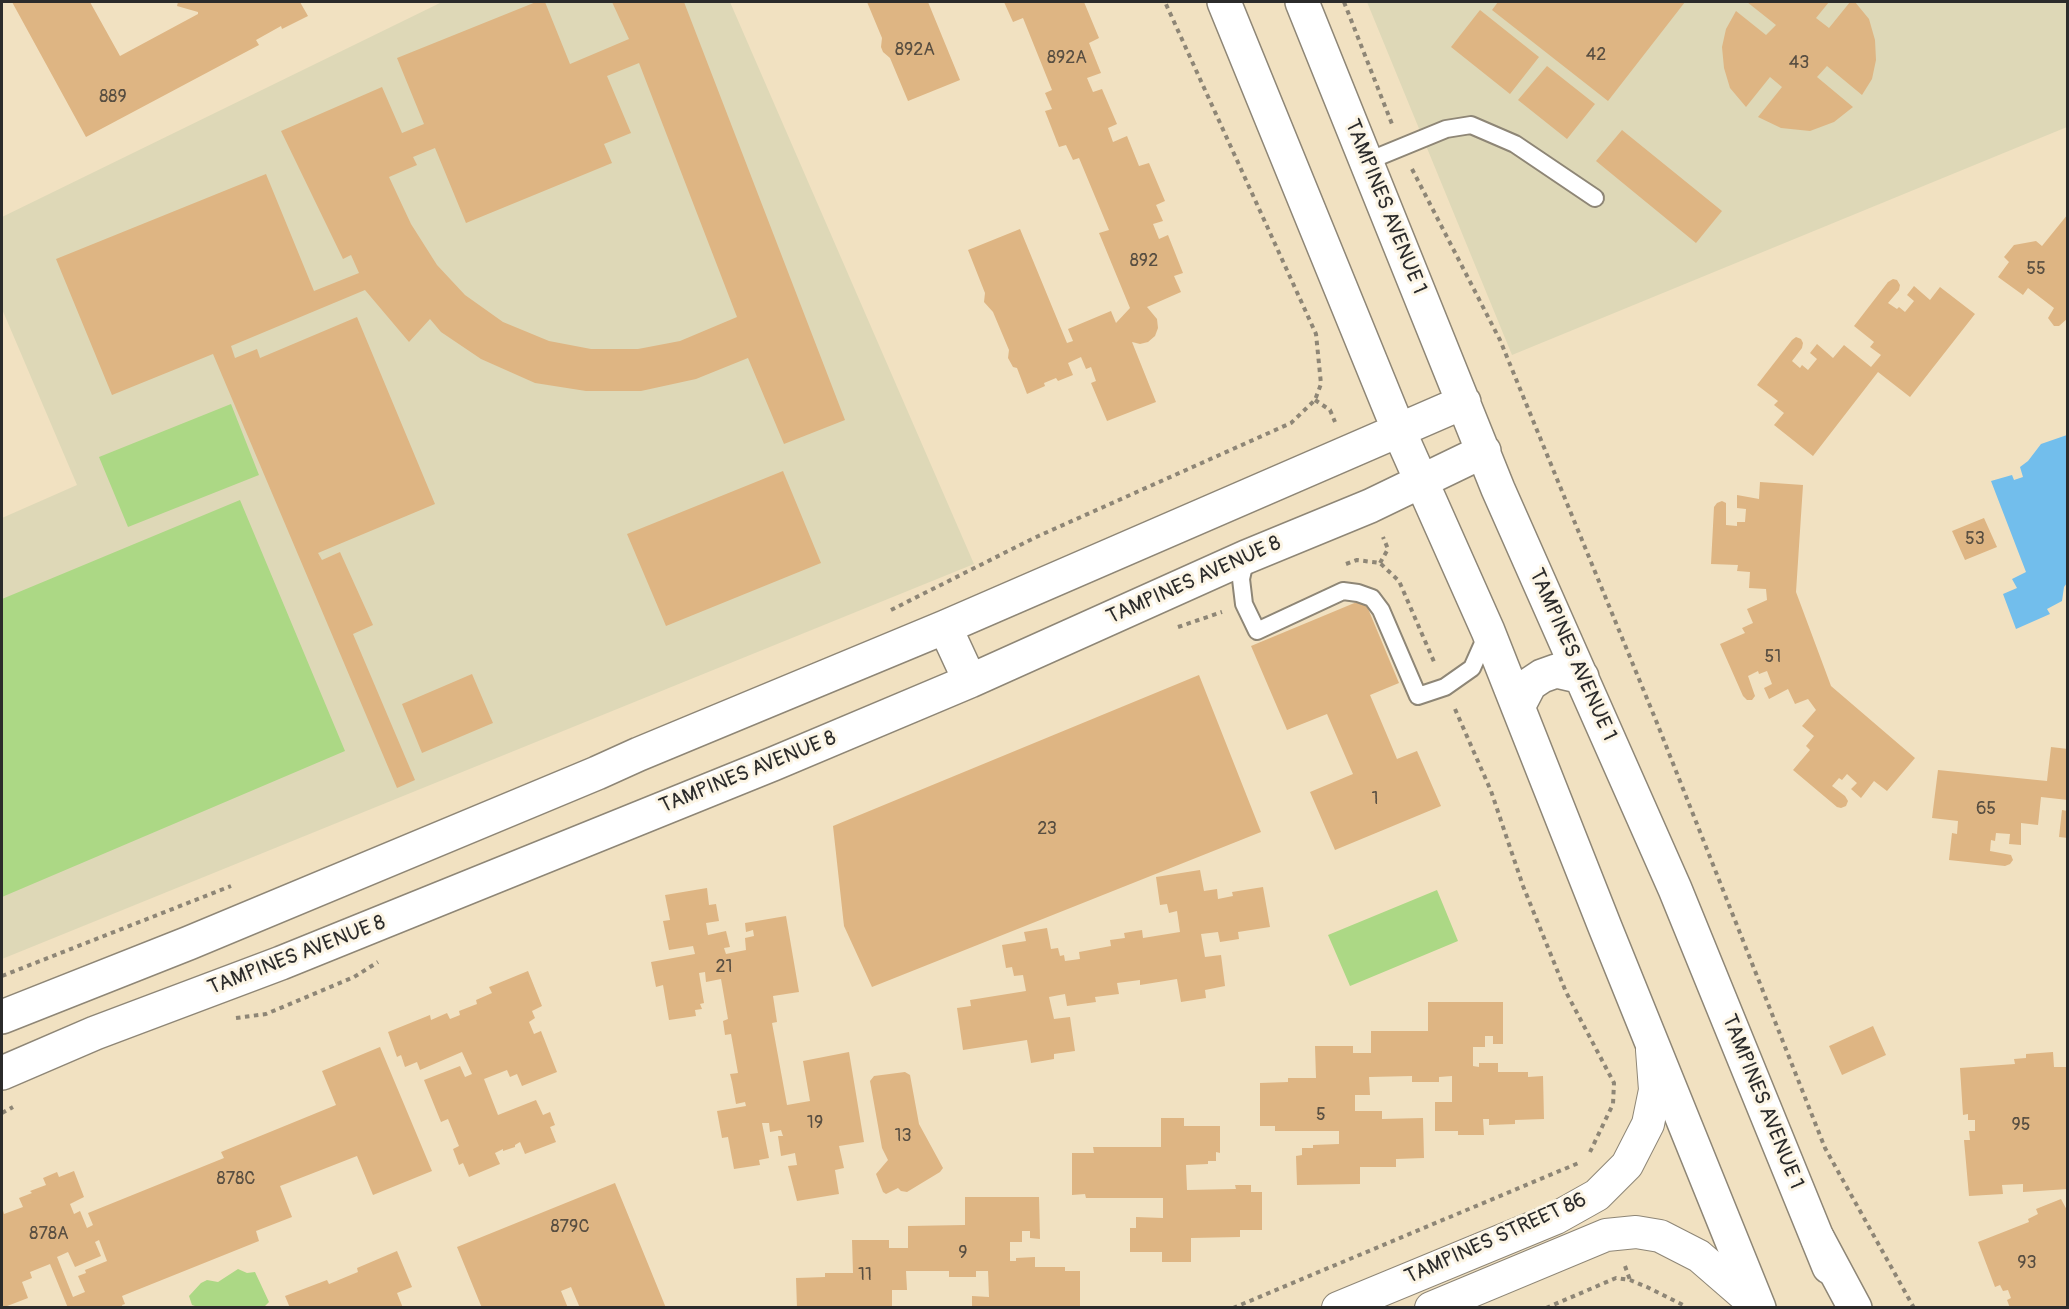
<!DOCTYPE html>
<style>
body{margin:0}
#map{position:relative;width:2069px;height:1309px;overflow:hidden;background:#f1e1c1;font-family:Pangolin,sans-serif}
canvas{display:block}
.frame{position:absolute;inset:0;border:3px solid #2b2b2b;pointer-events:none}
</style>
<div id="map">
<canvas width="2069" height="1309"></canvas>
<div class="frame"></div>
</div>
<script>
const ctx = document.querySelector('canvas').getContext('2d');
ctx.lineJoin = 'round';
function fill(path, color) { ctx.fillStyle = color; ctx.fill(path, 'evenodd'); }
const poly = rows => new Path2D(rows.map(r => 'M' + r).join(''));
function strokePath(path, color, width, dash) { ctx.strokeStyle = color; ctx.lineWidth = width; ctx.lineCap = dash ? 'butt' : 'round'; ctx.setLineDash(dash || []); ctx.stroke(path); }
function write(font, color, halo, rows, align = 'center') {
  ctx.font = font + ' Pangolin,sans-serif'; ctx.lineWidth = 6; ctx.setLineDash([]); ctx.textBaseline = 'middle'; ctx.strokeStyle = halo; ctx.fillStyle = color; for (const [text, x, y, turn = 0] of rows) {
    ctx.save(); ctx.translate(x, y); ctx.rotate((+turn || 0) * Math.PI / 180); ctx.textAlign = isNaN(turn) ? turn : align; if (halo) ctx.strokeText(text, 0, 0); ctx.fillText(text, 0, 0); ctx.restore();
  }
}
fill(poly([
 [442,2,730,2,974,564,2,959,2,518,77,485,2,309,2,217],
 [1367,2,2067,2,2067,127,1512,355]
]), '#ded8b7');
fill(poly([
 [231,404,259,475,128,527,99,457],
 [240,500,345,751,2,897,2,599],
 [1437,890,1458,941,1350,986,1328,935],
 [238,1269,247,1273,255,1272,269,1302,264,1307,201,1308,192,1305,189,1296,201,1283,207,1280,218,1282]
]), '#acd885');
fill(poly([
 [2067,435,2067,583,2064,587,2062,601,2047,609,2050,614,2016,629,2003,594,2017,588,2012,579,2026,572,1991,481,2012,475,2014,480,2023,477,2020,467,2028,461,2041,444]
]), '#72beec');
fill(poly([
 [12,2,90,2,120,56,198,14,198,12,177,6,178,2,300,2,308,16,282,29,281,26,256,40,259,45,86,137],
 [536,2,545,2,570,64,629,39,612,2,684,2,845,420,784,444,748,358,696,379,641,391,586,391,535,383,481,359,441,332,430,319,409,342,365,290,231,346,235,358,257,349,260,358,357,317,435,504,318,553,322,560,340,552,373,625,353,634,415,780,397,788,213,354,112,395,56,259,266,174,314,291,359,273,351,255,343,259,281,131,382,87,402,133,424,124,397,58],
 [639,63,737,317,680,341,638,349,591,349,549,341,503,322,465,295,437,265,411,224,389,177,417,165,413,157,435,148,466,223,612,163,604,144,631,133,607,76],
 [867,2,928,2,960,80,908,101,890,58,883,52,881,47,882,38],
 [1004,2,1074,2,1074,3,1084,2,1099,38,1089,43,1101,73,1087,78,1093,92,1102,89,1117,124,1108,128,1113,142,1127,136,1139,166,1149,163,1165,201,1156,205,1163,221,1153,224,1159,239,1168,235,1183,273,1174,276,1181,292,1147,307,1157,319,1158,328,1155,336,1148,342,1140,344,1132,342,1156,402,1107,421,1091,383,1096,381,1091,367,1086,369,1081,357,1068,363,1073,375,1058,381,1056,378,1044,383,1045,386,1027,394,1017,368,1013,367,1008,358,1009,350,993,312,984,302,985,293,968,250,1020,229,1067,343,1073,341,1068,329,1111,311,1116,323,1130,308,1099,233,1109,230,1079,158,1073,160,1066,145,1059,147,1045,111,1052,109,1045,93,1052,90,1023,18,1013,22],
 [1498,2,1685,2,1608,101,1492,10],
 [1747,2,1829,2,1816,18,1829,28,1850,2,1855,2,1869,19,1875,40,1876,60,1872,79,1862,95,1827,66,1817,77,1853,107,1834,122,1810,131,1781,128,1758,117,1782,87,1770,77,1746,107,1730,88,1724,68,1722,47,1726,29,1736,11,1766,35,1776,25],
 [1480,10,1539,57,1510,94,1451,47],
 [1547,66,1595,104,1567,139,1518,100],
 [1622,130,1722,211,1696,243,1596,161],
 [2068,214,2068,318,2059,326,2054,326,2048,318,2054,308,2028,288,2023,295,1998,277,2009,262,2004,257,2014,245,2036,241,2042,246],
 [1893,279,1897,280,1900,285,1899,290,1888,303,1897,309,1899,307,1905,312,1914,301,1907,295,1914,286,1930,300,1940,287,1975,314,1910,397,1878,372,1813,456,1774,425,1784,413,1774,405,1778,401,1757,385,1792,340,1796,337,1801,339,1803,343,1802,348,1792,361,1800,368,1802,365,1808,370,1817,359,1810,353,1817,344,1833,358,1844,345,1871,367,1881,355,1870,347,1874,342,1854,326,1888,282],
 [783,471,821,563,666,626,627,534],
 [1760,482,1803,485,1796,592,1831,686,1915,758,1887,791,1874,781,1861,798,1851,789,1857,783,1847,774,1842,780,1839,778,1832,786,1845,796,1848,801,1846,806,1841,808,1837,807,1793,770,1810,750,1806,746,1814,736,1802,726,1816,710,1808,699,1795,704,1788,689,1769,699,1764,688,1772,684,1767,671,1759,674,1758,671,1748,676,1755,696,1752,700,1747,700,1743,696,1720,644,1745,633,1742,628,1753,623,1747,609,1767,600,1766,589,1749,588,1750,572,1737,571,1738,565,1711,564,1714,507,1717,503,1722,501,1726,503,1726,525,1737,526,1737,522,1745,522,1746,509,1737,508,1737,495,1759,499],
 [1984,518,1997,547,1965,560,1952,531],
 [1364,599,1399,683,1370,695,1397,759,1417,751,1441,806,1335,850,1310,792,1353,774,1343,751,1327,714,1287,730,1251,646],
 [472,674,493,723,422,753,402,704],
 [1199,675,1261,832,872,987,844,926,833,826],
 [2051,747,2068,749,2068,800,2041,797,2038,825,2021,823,2021,845,2009,844,2010,834,1996,833,1995,841,1991,840,1990,851,2011,855,2013,860,2010,864,2005,866,1949,860,1952,833,1957,834,1958,821,1932,818,1938,770,2047,781],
 [2062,810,2068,811,2068,838,2059,837],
 [1200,870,1204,891,1217,889,1218,899,1233,896,1232,892,1263,887,1270,927,1238,932,1239,939,1220,942,1218,932,1201,934,1205,957,1221,955,1225,986,1205,990,1206,998,1181,1002,1177,979,1140,985,1140,980,1117,983,1119,994,1095,997,1096,1002,1067,1006,1065,994,1049,997,1054,1019,1070,1017,1075,1051,1054,1054,1054,1059,1031,1063,1027,1040,963,1050,957,1008,971,1006,970,1000,1026,991,1023,975,1014,976,1012,967,1006,968,1002,945,1026,941,1024,932,1047,928,1051,949,1058,948,1060,956,1064,955,1065,961,1080,959,1079,952,1111,946,1110,940,1125,938,1124,933,1142,930,1143,938,1180,932,1177,911,1169,913,1167,904,1160,905,1156,877],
 [707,888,709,905,716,904,719,921,706,923,708,935,726,931,730,947,724,948,726,954,746,950,745,938,754,936,753,930,746,932,745,923,786,916,799,992,773,996,777,1022,772,1023,787,1105,810,1101,803,1061,849,1052,864,1142,839,1146,844,1168,835,1170,839,1194,797,1201,788,1166,797,1165,795,1153,781,1156,778,1136,783,1136,781,1130,770,1132,769,1123,762,1123,769,1158,759,1160,760,1165,734,1169,728,1137,722,1138,717,1111,746,1106,745,1102,736,1104,732,1082,730,1074,738,1073,731,1034,725,1035,723,1021,728,1019,721,979,706,982,705,972,699,973,704,1003,700,1004,702,1009,695,1010,696,1016,669,1020,663,985,656,987,651,962,695,954,693,946,669,950,663,921,670,920,665,895],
 [528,971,542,1006,532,1011,535,1018,529,1022,534,1034,541,1031,557,1072,522,1086,517,1074,510,1077,507,1070,484,1079,498,1115,536,1100,543,1115,550,1112,555,1125,550,1127,556,1142,525,1154,520,1142,515,1145,515,1147,503,1151,503,1149,495,1153,500,1164,469,1177,463,1163,459,1165,453,1149,459,1146,448,1119,441,1122,424,1080,460,1066,465,1077,472,1074,462,1052,420,1070,417,1062,405,1067,401,1055,397,1057,388,1032,430,1015,431,1020,447,1013,450,1019,460,1015,459,1011,477,1004,476,1000,492,993,489,987],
 [1428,1002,1503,1002,1503,1044,1493,1044,1493,1036,1485,1036,1485,1047,1473,1047,1473,1066,1479,1067,1479,1063,1498,1063,1498,1072,1528,1072,1528,1077,1543,1076,1544,1119,1515,1120,1515,1124,1489,1125,1489,1119,1483,1119,1484,1135,1458,1135,1458,1131,1435,1131,1435,1102,1452,1102,1452,1076,1439,1077,1439,1082,1412,1082,1412,1076,1369,1077,1370,1095,1355,1095,1355,1111,1382,1111,1382,1119,1423,1118,1424,1158,1396,1159,1396,1167,1360,1167,1360,1184,1297,1185,1296,1156,1302,1155,1302,1148,1313,1148,1313,1145,1339,1144,1339,1131,1275,1131,1275,1126,1260,1126,1260,1083,1288,1082,1288,1078,1316,1078,1315,1046,1353,1046,1353,1053,1371,1053,1371,1031,1428,1031],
 [1873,1026,1886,1055,1842,1075,1829,1046],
 [380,1047,432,1171,373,1195,357,1156,280,1186,292,1217,256,1231,259,1241,122,1296,125,1304,122,1305,123,1308,68,1308,50,1264,30,1272,32,1278,22,1282,28,1298,2,1308,2,1207,4,1214,23,1207,19,1198,32,1193,30,1191,46,1185,43,1178,57,1172,59,1177,74,1171,84,1197,70,1204,74,1214,80,1211,87,1228,93,1225,88,1213,224,1158,221,1152,336,1105,322,1071],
 [99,1240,107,1261,85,1270,86,1273,78,1276,85,1292,73,1297,57,1257,68,1252,75,1267,101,1256,95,1242],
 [2053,1052,2054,1067,2068,1067,2068,1189,2023,1192,2023,1184,2002,1185,2003,1194,1969,1196,1964,1140,1970,1140,1969,1131,1975,1131,1975,1120,1968,1120,1968,1114,1963,1115,1960,1068,2015,1064,2014,1059,2026,1058,2026,1054],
 [905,1072,910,1075,919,1124,943,1168,940,1172,907,1192,901,1191,898,1188,886,1194,883,1192,876,1174,888,1160,882,1148,870,1081,874,1076],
 [1161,1118,1184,1118,1184,1126,1220,1126,1220,1153,1216,1152,1216,1161,1208,1161,1208,1164,1186,1165,1187,1190,1236,1189,1235,1185,1251,1185,1251,1192,1262,1192,1262,1230,1240,1230,1240,1237,1191,1238,1191,1262,1162,1262,1162,1252,1130,1252,1130,1228,1136,1228,1136,1217,1163,1218,1163,1198,1086,1198,1085,1194,1072,1195,1072,1153,1094,1153,1093,1147,1161,1147],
 [615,1183,666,1308,580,1308,571,1287,561,1291,568,1308,482,1308,457,1247],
 [965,1197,1039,1197,1040,1239,1030,1238,1030,1231,1022,1231,1022,1242,1010,1242,1010,1261,1016,1261,1016,1258,1035,1257,1035,1267,1065,1267,1065,1271,1080,1271,1080,1308,972,1308,972,1296,989,1297,988,1271,976,1271,976,1277,949,1277,949,1271,906,1271,907,1290,892,1290,892,1308,797,1308,796,1278,825,1277,825,1273,853,1273,852,1240,889,1240,889,1248,908,1248,908,1226,965,1225],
 [2061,1199,2068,1212,2068,1308,2010,1308,2007,1300,2011,1298,2008,1290,2003,1291,2000,1285,1995,1287,1978,1242,2029,1222,2028,1219,2038,1214,2036,1209],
 [397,1251,412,1287,397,1293,403,1308,290,1308,285,1296,327,1280,329,1284,358,1272,357,1268]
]), '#deb583');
const lane = poly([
 [1368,161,1446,129,1471,125,1515,144,1595,198],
 [1246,557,1241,579,1244,604,1257,631,1343,591,1358,593,1372,598,1381,610,1418,696,1445,687,1472,668,1488,632]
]);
const street = poly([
 [1338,1308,1556,1218,1597,1195,1627,1165,1648,1124,1655,1090,1652,1050],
 [1431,1308,1606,1235,1636,1232,1660,1236,1699,1256,1758,1307]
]);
const secondary = poly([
 [1224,2,1399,431,1488,631,1605,927,1759,1308],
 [1302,2,1498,489,1675,889,1829,1267],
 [945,627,970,681],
 [1518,707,1530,684,1542,676,1556,671,1582,677],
 [2,1017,189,943,597,773,639,754,945,627,1464,402],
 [2,1073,95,1033,281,963,773,764,970,681,1246,557,1370,506,1484,451]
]);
const highway = poly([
 [1818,1239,1855,1308]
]);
strokePath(lane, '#8e8676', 20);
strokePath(street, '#8e8676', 34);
strokePath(secondary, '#8e8676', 36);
strokePath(highway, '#8e8676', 36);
strokePath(poly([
 [1344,2,1392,124],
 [1412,169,1500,340,1657,723,1825,1148,1914,1308],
 [1315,400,1330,410,1335,422],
 [1380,563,1388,549,1383,537],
 [1346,564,1357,560,1380,563,1399,581,1435,664],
 [891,610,1034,538,1291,423,1315,400,1321,384,1316,334,1165,2],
 [1178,627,1222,612],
 [1455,709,1491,791,1523,886,1566,992,1614,1083,1613,1104,1590,1152],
 [2,976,231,886],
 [236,1018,266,1014,354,977,378,962],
 [2,1113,13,1107],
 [1625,1266,1630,1280],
 [1233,1308,1581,1162],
 [1546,1308,1616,1278,1630,1280,1647,1287,1683,1305,1684,1308]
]), '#8e8676', 4, [4.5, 4.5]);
strokePath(lane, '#fff', 16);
strokePath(street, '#fff', 32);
strokePath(secondary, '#fff', 33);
strokePath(highway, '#fff', 33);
write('18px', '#584e41', null, [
 ["892A",915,50],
 ["42",1596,55],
 ["892A",1067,58],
 ["43",1799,63],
 ["889",113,97],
 ["892",1144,261],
 ["55",2036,269],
 ["53",1975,539],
 ["51",1773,657],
 ["1",1375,799],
 ["65",1986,809],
 ["23",1047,829],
 ["21",724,967],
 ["5",1321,1115],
 ["19",815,1123],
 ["95",2021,1125],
 ["13",903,1136],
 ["878C",236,1179],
 ["879C",570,1227],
 ["878A",49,1234],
 ["9",963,1253],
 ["93",2027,1263],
 ["11",865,1275]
]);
write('21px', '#2b2b2b', '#fcf5e5', [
 ["TAMPINES AVENUE 1",1385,207,68],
 ["TAMPINES AVENUE 8",1194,581,-24],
 ["TAMPINES AVENUE 1",1572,655,66],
 ["TAMPINES AVENUE 8",748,773,-22],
 ["TAMPINES AVENUE 8",297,956,-21],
 ["TAMPINES AVENUE 1",1762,1102,68],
 ["TAMPINES STREET 86",1496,1239,-24]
]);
</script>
